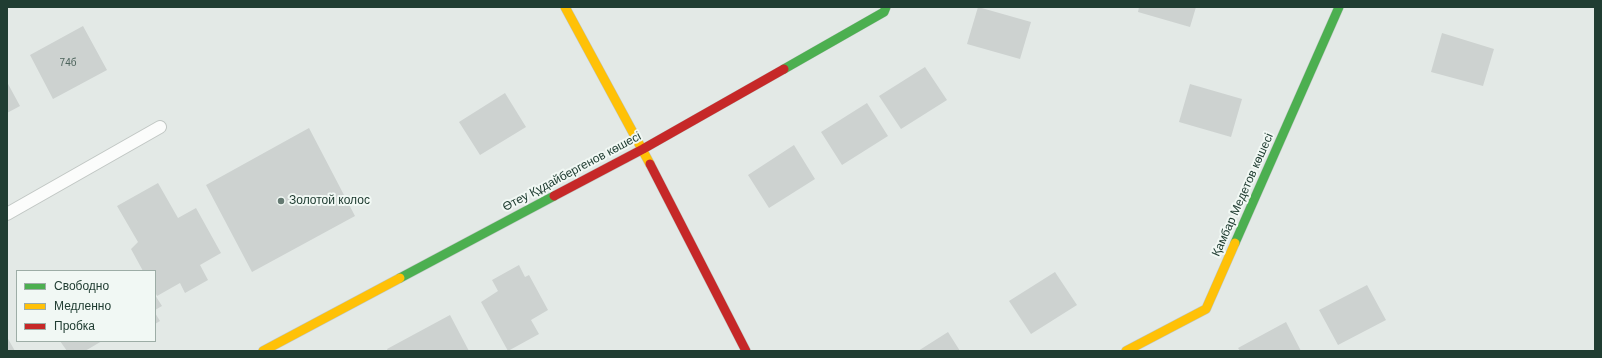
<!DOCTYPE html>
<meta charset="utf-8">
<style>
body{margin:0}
#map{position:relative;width:1602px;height:358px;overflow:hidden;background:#e3e9e6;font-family:Helvetica,sans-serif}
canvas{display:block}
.frame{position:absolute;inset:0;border:8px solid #203d32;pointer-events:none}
.legend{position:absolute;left:16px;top:270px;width:140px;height:72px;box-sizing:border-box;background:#f1f8f4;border:1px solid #9dada6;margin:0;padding:5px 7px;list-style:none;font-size:12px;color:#203d32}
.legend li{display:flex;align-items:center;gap:8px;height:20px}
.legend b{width:20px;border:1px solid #9dada6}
</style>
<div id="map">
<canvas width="1602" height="358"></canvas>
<div class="frame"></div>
<ul class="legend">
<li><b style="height:5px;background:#4caf50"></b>Свободно</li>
<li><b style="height:5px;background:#ffc107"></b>Медленно</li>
<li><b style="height:5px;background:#c62828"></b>Пробка</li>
</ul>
</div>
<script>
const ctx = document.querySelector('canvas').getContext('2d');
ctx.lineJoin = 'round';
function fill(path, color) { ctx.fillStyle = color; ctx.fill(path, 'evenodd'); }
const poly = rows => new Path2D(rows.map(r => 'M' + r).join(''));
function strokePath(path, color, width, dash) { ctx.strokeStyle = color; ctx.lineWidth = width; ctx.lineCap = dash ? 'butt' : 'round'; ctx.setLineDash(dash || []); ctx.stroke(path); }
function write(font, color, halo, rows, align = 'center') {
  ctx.font = font + ' Helvetica,sans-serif'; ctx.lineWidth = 4; ctx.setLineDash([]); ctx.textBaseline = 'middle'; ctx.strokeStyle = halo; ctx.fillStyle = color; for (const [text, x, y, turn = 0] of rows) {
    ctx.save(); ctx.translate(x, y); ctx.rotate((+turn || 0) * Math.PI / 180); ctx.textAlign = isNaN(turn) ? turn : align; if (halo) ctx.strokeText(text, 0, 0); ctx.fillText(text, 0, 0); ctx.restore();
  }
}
fill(poly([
 [978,7,1031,22,1020,59,967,44],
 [1139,7,1196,7,1190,27,1138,12],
 [83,26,107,70,53,99,30,55],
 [1442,33,1494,49,1483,86,1431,72],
 [925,67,947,100,901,129,879,96],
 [7,82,20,106,7,113],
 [1190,84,1242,99,1231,137,1179,122],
 [505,93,526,127,480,155,459,122],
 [867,103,888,136,842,165,821,132],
 [309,128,355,216,252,272,206,185],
 [794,145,815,179,769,208,748,175],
 [158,183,178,218,196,208,221,253,200,265,208,280,185,293,180,283,157,296,155,292,155,271,143,271,131,249,138,242,117,206],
 [519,265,525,277,529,275,548,310,531,320,539,334,508,351,481,302,498,291,492,280],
 [1055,272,1077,305,1031,334,1009,301],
 [1367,285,1386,320,1338,345,1319,310],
 [155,295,162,306,155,310],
 [155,313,160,321,155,324],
 [450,315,469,351,388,351,387,349],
 [1286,322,1301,351,1240,351,1238,348],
 [948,332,960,351,918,351],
 [7,337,15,351,7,351],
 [60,341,102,341,85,351,67,351]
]), '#cdd2d0');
const lane = poly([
 [7,214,160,127]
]);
const fast = poly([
 [784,69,884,12,886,7],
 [1235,243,1339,7],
 [400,278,554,196]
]);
const slow = poly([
 [565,7,650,164],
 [263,351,400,278],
 [1126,351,1206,309,1235,243]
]);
const jam = poly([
 [650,164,746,351],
 [554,196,643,149,784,69]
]);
strokePath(lane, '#c0c6c3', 14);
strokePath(fast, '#bec7c3', 10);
strokePath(slow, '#bec7c3', 10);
strokePath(jam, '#bec7c3', 10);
strokePath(lane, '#fbfcfb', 12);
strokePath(fast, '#4caf50', 9);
strokePath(slow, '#ffc107', 9);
strokePath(jam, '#c62828', 9);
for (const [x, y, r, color] of [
 [281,201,4,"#647971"]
]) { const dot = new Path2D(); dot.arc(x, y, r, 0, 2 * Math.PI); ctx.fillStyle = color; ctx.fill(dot); strokePath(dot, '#f1f8f4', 1.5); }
write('10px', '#4b625a', null, [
 ["74б",68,63]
]);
write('12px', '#203d32', '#f1f8f4', [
 ["Өтеу Құдайбергенов көшесі",572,172,-28],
 ["Қамбар Медетов көшесі",1243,195,-66]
]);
write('12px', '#203d32', '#f1f8f4', [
 ["Золотой колос",289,201]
], 'left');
</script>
